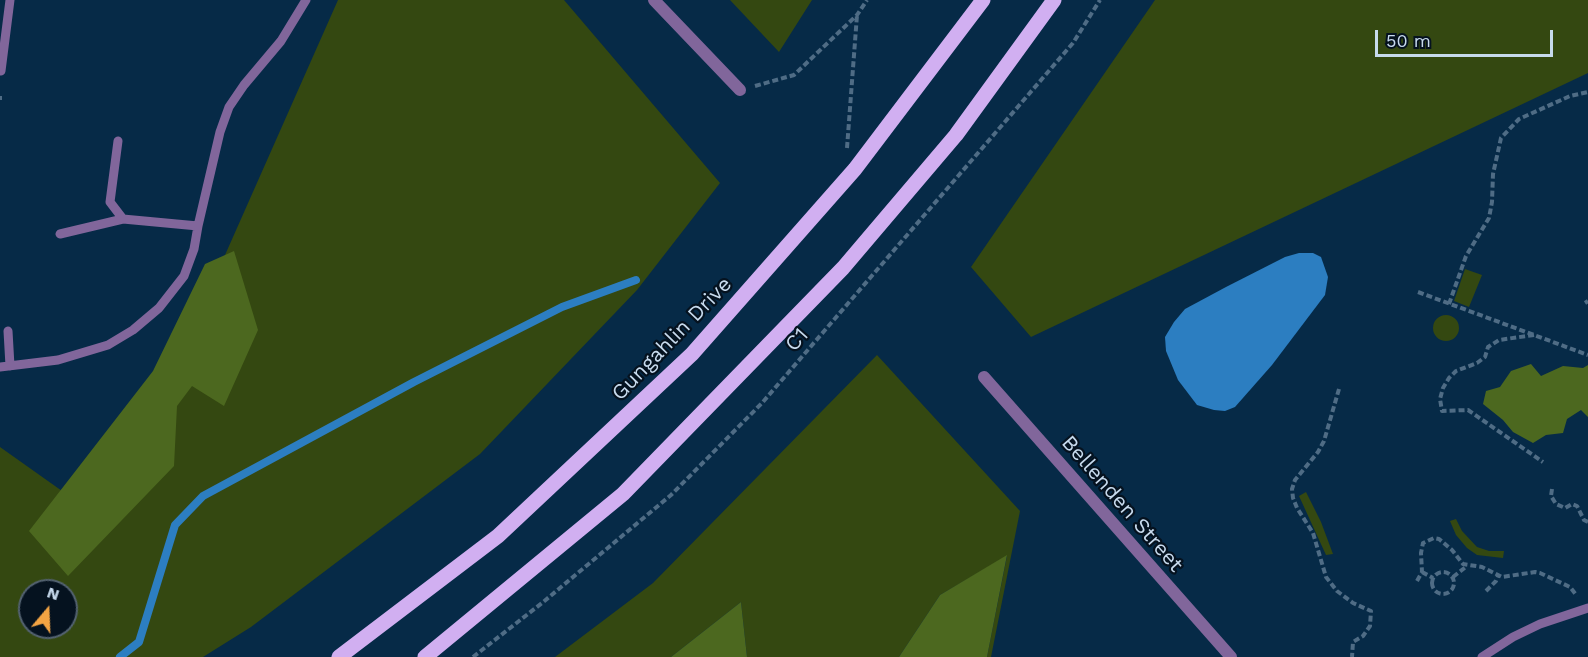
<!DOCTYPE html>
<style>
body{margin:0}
#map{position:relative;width:1588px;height:657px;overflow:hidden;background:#062a47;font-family:"Work Sans",sans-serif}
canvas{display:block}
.north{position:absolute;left:18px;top:579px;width:60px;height:60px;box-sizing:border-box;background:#05121f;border:2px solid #536271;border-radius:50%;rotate:19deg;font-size:16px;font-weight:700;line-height:24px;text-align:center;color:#c7daed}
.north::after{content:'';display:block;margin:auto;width:21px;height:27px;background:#f3a443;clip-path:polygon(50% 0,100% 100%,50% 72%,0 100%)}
.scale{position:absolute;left:1375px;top:30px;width:178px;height:27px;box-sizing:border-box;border:3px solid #c7daed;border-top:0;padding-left:8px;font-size:18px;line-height:21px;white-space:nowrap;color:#c7daed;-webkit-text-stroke:4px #05121f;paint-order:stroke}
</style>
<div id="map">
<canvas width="1588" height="657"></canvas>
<div class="north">N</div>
<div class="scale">50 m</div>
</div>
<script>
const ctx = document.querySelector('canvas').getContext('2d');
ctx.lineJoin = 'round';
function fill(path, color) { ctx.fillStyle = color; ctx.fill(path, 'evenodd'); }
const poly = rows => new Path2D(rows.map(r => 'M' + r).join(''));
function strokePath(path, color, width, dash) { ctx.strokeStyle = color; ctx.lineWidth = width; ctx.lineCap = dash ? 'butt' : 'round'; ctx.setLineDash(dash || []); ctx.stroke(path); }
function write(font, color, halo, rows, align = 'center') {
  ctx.font = font + ' "Work Sans",sans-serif'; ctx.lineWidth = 4.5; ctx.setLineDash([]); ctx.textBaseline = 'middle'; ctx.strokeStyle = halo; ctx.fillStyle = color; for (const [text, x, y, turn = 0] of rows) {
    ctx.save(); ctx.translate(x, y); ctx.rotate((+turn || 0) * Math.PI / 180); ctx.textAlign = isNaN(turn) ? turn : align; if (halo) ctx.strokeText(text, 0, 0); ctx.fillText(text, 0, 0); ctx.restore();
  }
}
fill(poly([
 [338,0,564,0,720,183,637,290,480,454,251,627,203,657,0,657,0,447,79,503,159,404],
 [30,591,66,591,66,627,30,627],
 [730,0,812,0,779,52],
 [1155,0,1588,0,1588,73,1031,337,971,267],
 [1465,269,1482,275,1469,307,1454,301],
 '1433 328a13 13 0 1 1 26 0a13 13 0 1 1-26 0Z',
 [877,355,1020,511,991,657,987,657,1007,556,940,595,899,657,747,657,741,602,671,657,555,657,653,583],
 [1306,492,1321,522,1333,554,1326,555,1299,496],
 [1456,519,1462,531,1477,547,1489,551,1504,551,1503,558,1477,555,1467,548,1456,535,1450,521]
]), '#344811');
fill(poly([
 [234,251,258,330,224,406,192,386,177,406,174,466,68,576,29,531,153,371,205,264],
 [1531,364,1541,376,1563,366,1583,368,1588,365,1588,417,1581,410,1567,419,1563,433,1546,435,1533,443,1513,432,1503,420,1483,404,1486,391,1500,387,1511,371],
 [1007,555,987,657,899,657,940,595],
 [741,602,747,657,671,657]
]), '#4c681f');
fill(poly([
 [1299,253,1313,253,1321,257,1328,277,1325,295,1272,365,1235,407,1225,411,1214,410,1197,405,1178,380,1166,351,1165,337,1174,322,1185,309,1226,287,1285,257]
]), '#2c7ec1');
strokePath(poly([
 [120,657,139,642,175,525,203,496,414,382,562,307,636,280]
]), '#2c7ec1', 8);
strokePath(poly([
 [755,86,794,75,857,15,867,0],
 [0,98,2,98],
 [847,148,857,15],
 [1418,292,1588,355],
 [1585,303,1588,301],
 [1449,304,1466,256,1489,218,1492,202,1493,174,1501,138,1519,119,1570,96,1588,92],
 [1534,335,1499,340,1488,347,1485,357,1477,363,1456,371,1449,378,1443,388,1440,399,1442,411,1468,410,1543,462],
 [1339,389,1324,441,1318,452,1295,480,1292,489,1293,498,1297,508,1313,533,1326,577,1337,591,1353,603,1371,611,1370,626,1363,636,1353,642,1352,657],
 [1552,489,1551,496,1556,504,1565,508,1572,504,1577,506,1584,520,1588,522],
 '1432 583a11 11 0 1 1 22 0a11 11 0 1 1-22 0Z',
 [1422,572,1433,578],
 [1453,577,1467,566],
 [1417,581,1422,572,1421,553,1423,543,1434,538,1439,539,1452,550,1463,564,1482,567,1502,577,1535,572,1540,573,1570,587,1577,596],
 [1486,591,1496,581,1498,576],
 [473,657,542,603,671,495,762,403,1073,43,1100,0]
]), '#4f6c85', 4, [6, 3]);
strokePath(poly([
 [1,71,10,0],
 [118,141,110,202,123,219],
 [60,234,123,219,198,226],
 [8,331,10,366],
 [0,367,58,360,108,345,133,330,159,308,184,276,194,249,198,226,220,132,229,107,244,85,281,41,306,0],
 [1482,657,1513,637,1540,624,1588,608]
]), '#81669b', 9);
strokePath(poly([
 [654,0,740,90],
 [984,377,1231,657]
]), '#81669b', 12);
strokePath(poly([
 [339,657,498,536,692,354,855,169,983,0],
 [425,657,623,494,843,268,956,135,1054,0]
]), '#d1aff1', 15);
write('21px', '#c7daed', '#05121f', [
 ["Gungahlin Drive",672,339,-46],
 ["C1",797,340,-49],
 ["Bellenden Street",1122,504,49]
]);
</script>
